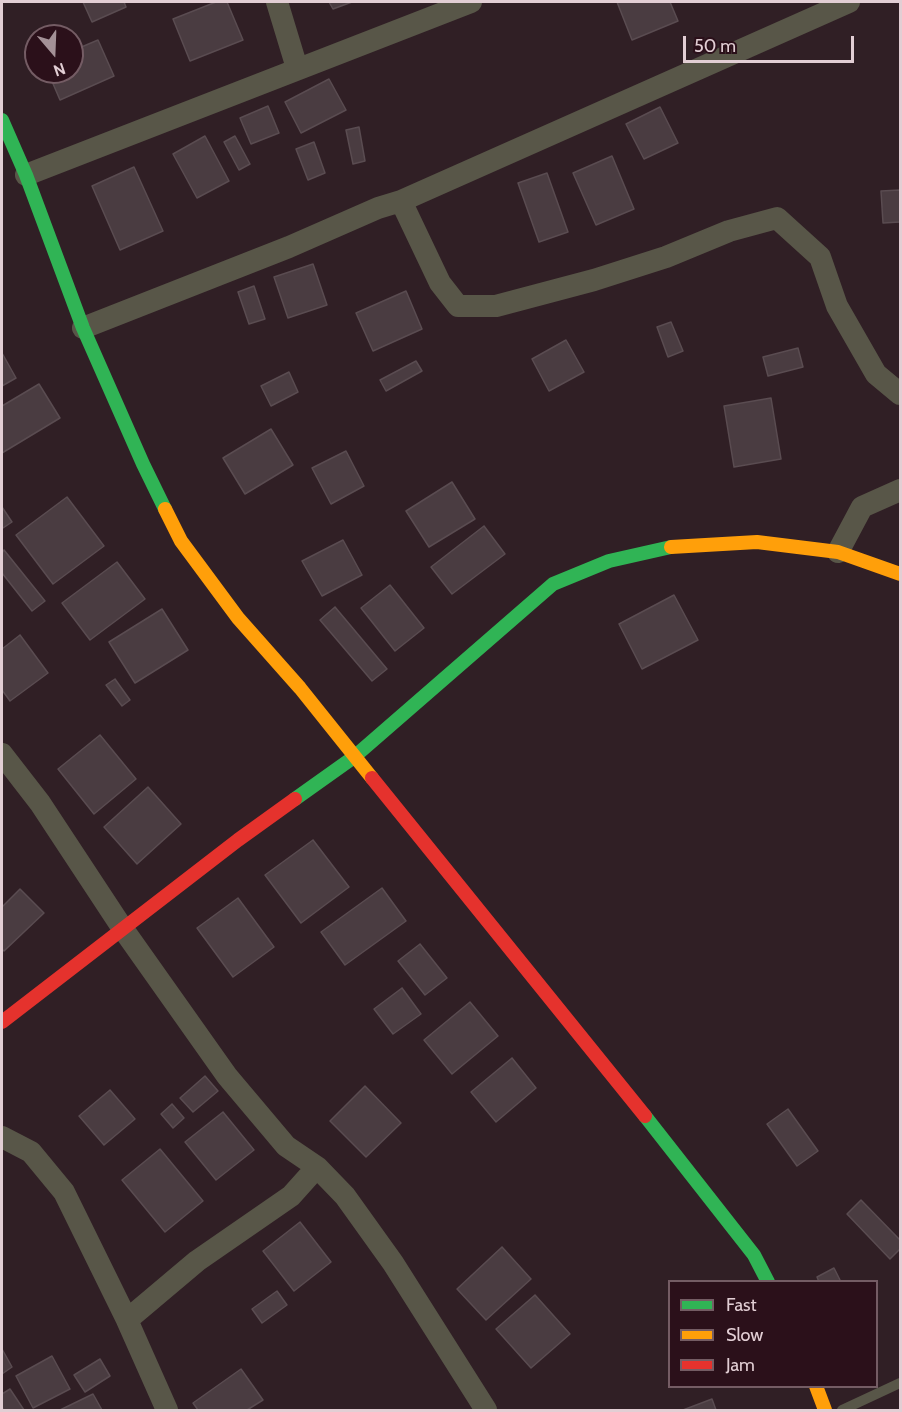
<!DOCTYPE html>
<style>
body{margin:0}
#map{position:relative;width:902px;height:1412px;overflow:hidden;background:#301f25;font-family:Cabin,sans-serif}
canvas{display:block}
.frame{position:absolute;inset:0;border:3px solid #e2ced4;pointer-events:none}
.legend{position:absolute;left:668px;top:1280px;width:210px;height:108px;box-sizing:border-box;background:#2b101a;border:2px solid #745c64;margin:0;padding:8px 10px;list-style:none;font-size:18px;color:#e2ced4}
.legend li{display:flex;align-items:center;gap:12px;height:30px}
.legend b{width:30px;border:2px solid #745c64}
.north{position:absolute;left:24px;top:24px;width:60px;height:60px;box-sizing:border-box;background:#2b101a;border:2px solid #745c64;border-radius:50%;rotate:161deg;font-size:16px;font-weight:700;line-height:24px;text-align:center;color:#e2ced4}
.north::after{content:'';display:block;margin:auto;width:21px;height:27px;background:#a49197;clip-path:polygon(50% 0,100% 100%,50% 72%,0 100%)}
.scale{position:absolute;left:683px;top:36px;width:171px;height:27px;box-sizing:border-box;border:3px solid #e2ced4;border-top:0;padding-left:8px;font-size:18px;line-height:21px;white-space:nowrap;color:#e2ced4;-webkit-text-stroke:4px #2b101a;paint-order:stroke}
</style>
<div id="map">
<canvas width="902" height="1412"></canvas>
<div class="frame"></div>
<ul class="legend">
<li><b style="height:8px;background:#30b455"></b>Fast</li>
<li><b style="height:8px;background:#ff9f0a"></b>Slow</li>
<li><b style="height:8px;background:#e5322d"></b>Jam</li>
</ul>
<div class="north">N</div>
<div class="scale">50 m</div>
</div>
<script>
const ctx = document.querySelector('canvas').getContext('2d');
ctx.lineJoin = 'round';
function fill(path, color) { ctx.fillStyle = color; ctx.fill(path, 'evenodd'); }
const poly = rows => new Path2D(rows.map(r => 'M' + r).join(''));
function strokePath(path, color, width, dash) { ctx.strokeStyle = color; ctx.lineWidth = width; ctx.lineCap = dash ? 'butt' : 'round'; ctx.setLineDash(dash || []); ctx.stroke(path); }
const building = poly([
 [83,2,124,2,126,7,92,22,83,2],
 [216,2,227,2,243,40,190,61,173,19,216,2],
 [329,2,352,2,333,9,329,2],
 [617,2,670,2,678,21,632,40,617,2],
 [98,40,114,76,60,100,48,72,72,72,72,51,98,40],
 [329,79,346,110,301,133,285,102,329,79],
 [268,106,279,133,251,144,240,118,268,106],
 [660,107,678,143,644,159,626,124,660,107],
 [359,127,365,161,353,164,346,130,359,127],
 [205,136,229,181,197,198,173,154,205,136],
 [235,136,250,164,239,170,224,142,235,136],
 [314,142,325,173,308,180,296,149,314,142],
 [612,156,634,209,596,225,573,173,612,156],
 [134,167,163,231,120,250,92,186,134,167],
 [547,173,568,232,539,242,518,183,547,173],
 [900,190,900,222,883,223,881,191,900,190],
 [313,264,327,305,288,318,274,277,313,264],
 [254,286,265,319,249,324,238,292,254,286],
 [406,291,422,329,373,351,356,313,406,291],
 [671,322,683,351,668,357,657,327,671,322],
 [566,340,584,372,549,391,532,359,566,340],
 [798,348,803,367,768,376,763,357,798,348],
 [2,353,16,378,2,386,2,353],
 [416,361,422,371,386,391,380,380,416,361],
 [289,372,298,392,271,406,261,386,289,372],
 [39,384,60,418,2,453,2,406,39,384],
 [771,398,781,459,734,467,724,406,771,398],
 [271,429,293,465,245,494,223,458,271,429],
 [346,451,364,486,331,504,312,468,346,451],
 [452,482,475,519,429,547,406,511,452,482],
 [67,497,104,546,53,584,16,535,67,497],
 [2,507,12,522,3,528,2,526,2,507],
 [484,526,505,554,452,594,431,567,484,526],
 [343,540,362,575,322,596,302,561,343,540],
 [4,550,45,601,32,611,2,573,2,553,4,550],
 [117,562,145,599,90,640,62,603,117,562],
 [390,585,424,628,395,651,361,608,390,585],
 [674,595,698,640,642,669,619,624,674,595],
 [335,607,387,669,372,681,320,620,335,607],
 [162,609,188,650,135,683,109,642,162,609],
 [20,635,48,673,10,701,2,690,2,649,20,635],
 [115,679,130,700,122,706,106,685,115,679],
 [100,735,136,779,94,814,58,769,100,735],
 [148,787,181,824,137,864,104,827,148,787],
 [313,840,349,887,301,923,265,875,313,840],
 [382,888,406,921,345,965,321,932,382,888],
 [20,889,44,913,4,951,2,949,2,907,20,889],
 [238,898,274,947,233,977,197,928,238,898],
 [420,944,447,978,425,995,398,961,420,944],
 [402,988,421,1014,393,1034,374,1009,402,988],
 [470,1002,498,1036,452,1074,424,1040,470,1002],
 [512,1058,536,1088,496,1122,471,1092,512,1058],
 [205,1076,218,1091,193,1112,180,1098,205,1076],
 [365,1086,401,1123,366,1157,330,1121,365,1086],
 [110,1090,135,1119,104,1145,79,1116,110,1090],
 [172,1104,184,1118,173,1128,161,1114,172,1104],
 [788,1109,818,1151,797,1166,767,1124,788,1109],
 [223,1112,254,1150,216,1180,185,1142,223,1112],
 [160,1149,203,1201,165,1232,122,1180,160,1149],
 [861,1200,900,1240,900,1249,890,1259,847,1214,861,1200],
 [300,1222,331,1262,294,1291,263,1251,300,1222],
 [502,1247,531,1279,486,1320,457,1289,502,1247],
 [834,1268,841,1282,819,1282,817,1277,834,1268],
 [277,1291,287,1305,262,1323,252,1309,277,1291],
 [535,1295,570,1334,531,1368,496,1329,535,1295],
 [2,1349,12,1367,2,1374,2,1349],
 [52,1356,70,1389,33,1408,16,1376,52,1356],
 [100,1359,110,1376,85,1392,74,1375,100,1359],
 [241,1369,263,1400,247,1410,198,1410,193,1403,241,1369],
 [10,1389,24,1410,4,1410,2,1407,2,1394,10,1389],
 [93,1394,102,1410,60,1410,93,1394],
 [712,1399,716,1410,683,1410,712,1399]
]);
fill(building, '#4a3c41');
strokePath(building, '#5a4c51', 1.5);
strokePath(poly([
 [842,1410,900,1383]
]), '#585648', 10);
strokePath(poly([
 [277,2,297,68],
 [26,175,471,2],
 [401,201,849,2],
 [83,328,289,247,378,208,401,201,440,283,458,306,496,306,594,280,666,257,729,231,777,218,820,257,837,306,876,374,900,394],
 [838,552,862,507,900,490],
 [2,754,40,803,123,929,227,1076,286,1146,317,1167,345,1196,393,1263,486,1410],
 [2,1137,31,1152,64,1192,127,1320,167,1410],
 [127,1320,197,1261,291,1196,317,1167]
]), '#585648', 22);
strokePath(poly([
 [2,120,26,175,83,328,143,464,165,509],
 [295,799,354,757,553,584,609,561,671,547],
 [645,1116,754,1255,768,1282]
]), '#30b455', 14);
strokePath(poly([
 [165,509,181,541,238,618,300,688,372,778],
 [671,547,757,542,838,552,900,574],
 [816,1386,825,1410]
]), '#ff9f0a', 14);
strokePath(poly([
 [372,778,645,1116],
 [2,1022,238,840,295,799]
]), '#e5322d', 14);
</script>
